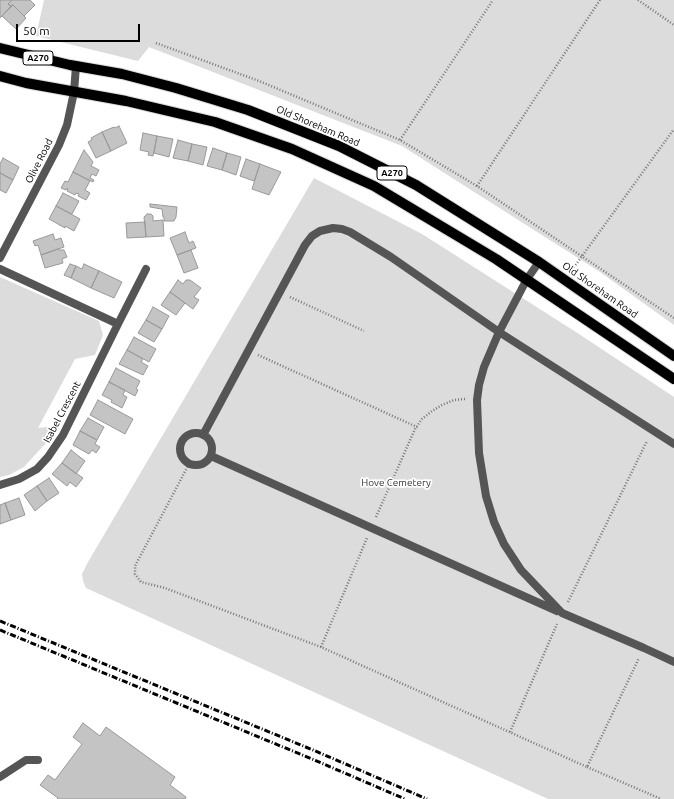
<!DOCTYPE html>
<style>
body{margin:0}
#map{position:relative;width:674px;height:799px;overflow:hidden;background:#fff;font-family:Ubuntu,sans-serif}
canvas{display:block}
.scale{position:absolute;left:16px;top:24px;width:124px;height:18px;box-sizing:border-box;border:2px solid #000;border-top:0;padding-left:5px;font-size:12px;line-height:14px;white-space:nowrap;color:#000;-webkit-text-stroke:3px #fff;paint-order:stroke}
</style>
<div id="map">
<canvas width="674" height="799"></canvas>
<div class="scale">50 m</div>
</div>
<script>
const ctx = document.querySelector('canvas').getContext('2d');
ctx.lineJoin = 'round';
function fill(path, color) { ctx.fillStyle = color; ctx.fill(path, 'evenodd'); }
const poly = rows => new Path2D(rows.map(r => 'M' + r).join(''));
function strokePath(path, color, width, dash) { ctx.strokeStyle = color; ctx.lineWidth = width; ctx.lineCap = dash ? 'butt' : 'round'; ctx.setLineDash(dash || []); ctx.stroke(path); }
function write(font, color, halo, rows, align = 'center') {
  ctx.font = font + ' Ubuntu,sans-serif'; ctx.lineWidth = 3.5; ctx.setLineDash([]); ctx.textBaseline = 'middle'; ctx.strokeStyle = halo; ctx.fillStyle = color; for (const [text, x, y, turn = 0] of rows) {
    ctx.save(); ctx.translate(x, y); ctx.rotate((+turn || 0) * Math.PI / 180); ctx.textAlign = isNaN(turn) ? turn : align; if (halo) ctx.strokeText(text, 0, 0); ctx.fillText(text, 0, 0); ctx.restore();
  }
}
fill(poly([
 [44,0,674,0,674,325,600,272,402,146,149,47,138,61,36,36],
 [314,178,422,234,579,334,674,397,674,799,548,799,86,588,83,581,82,574,88,562],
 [0,277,99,321,103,335,95,355,75,359,38,428,56,426,45,444,24,467,9,475,0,477]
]), '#dcdcdc');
const building = poly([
 [0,0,12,0,8,4,11,6,0,18,0,0],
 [12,0,30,0,35,5,24,16,13,5,11,6,8,4,12,0],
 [13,5,26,18,16,29,2,16,13,5],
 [119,126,127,143,111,151,102,132,114,127,115,128,119,126],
 [102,132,111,151,96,158,88,142,92,140,91,138,102,132],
 [143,133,157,136,153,156,148,155,149,152,140,150,143,133],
 [157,136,173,139,169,157,154,153,157,136],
 [178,140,192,144,188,161,173,158,178,140],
 [192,144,207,147,203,165,188,161,192,144],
 [213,148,227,153,222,170,207,166,213,148],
 [84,150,93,162,91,166,99,170,96,176,92,174,90,178,94,180,93,182,73,172,84,150],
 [227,153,241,157,236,175,222,170,227,153],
 [3,158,19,167,13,180,0,173,0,164,3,158],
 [246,159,260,164,254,181,240,176,246,159],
 [260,164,281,172,269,195,252,189,260,164],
 [73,172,90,181,85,190,90,193,86,200,78,196,79,194,76,193,75,195,67,191,68,189,67,188,66,190,61,188,65,181,68,182,73,172],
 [0,173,13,180,6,193,0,190,0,173],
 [63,193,79,201,72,214,56,206,63,193],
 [150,204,177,207,176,217,174,221,164,221,164,217,163,217,162,209,150,207,150,204],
 [56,206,80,219,74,231,65,226,65,228,49,219,56,206],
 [147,214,151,214,153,216,153,221,163,220,164,236,146,237,144,217,147,214],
 [145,222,146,237,127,238,126,223,145,222],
 [185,232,189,243,193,241,196,248,177,255,170,238,185,232],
 [53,234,55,240,61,238,64,247,41,255,38,245,35,246,33,241,53,234],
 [58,249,59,250,64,250,67,257,62,259,63,263,45,268,41,255,58,249],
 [191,250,198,268,184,273,177,255,191,250],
 [70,264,76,266,71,278,64,275,70,264],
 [84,264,99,271,91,288,71,278,76,266,82,269,84,264],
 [99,271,122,282,114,298,91,288,99,271],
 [178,280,183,284,186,280,190,280,201,288,194,297,199,300,193,309,170,292,178,280],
 [170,292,185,303,176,315,161,305,170,292],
 [153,307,169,316,162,329,146,320,153,307],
 [146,320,162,329,154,342,138,333,146,320],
 [134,337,156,349,149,362,127,350,134,337],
 [127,350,143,359,141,362,148,366,143,375,119,364,127,350],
 [116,368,140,381,136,389,138,390,135,396,109,382,116,368],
 [109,382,125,390,123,395,127,397,122,408,111,402,112,400,102,395,109,382],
 [98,400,133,419,125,434,90,415,98,400],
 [88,418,104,427,97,440,80,431,88,418],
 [80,431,97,440,95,444,100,447,96,453,92,450,89,454,73,445,80,431],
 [71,450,85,461,76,474,62,463,71,450],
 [62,463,83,478,76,487,70,482,67,486,52,474,62,463],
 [49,478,59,493,47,501,37,486,49,478],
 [37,486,47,501,35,511,24,495,37,486],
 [19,498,25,515,11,520,5,503,19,498],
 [5,503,11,520,0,524,0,505,5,503],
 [83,723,100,736,106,727,175,777,170,785,186,797,185,799,57,799,58,798,40,785,48,775,55,780,82,744,73,737,83,723]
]);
fill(building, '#c4c4c4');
strokePath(building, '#999', 1);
const primary = poly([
 [0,48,70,65,122,74,176,88,248,110,339,146,416,185,539,262,674,356],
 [0,76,26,83,126,101,215,122,292,149,374,186,496,259,674,379]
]);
strokePath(primary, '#dbdbdb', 12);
strokePath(poly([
 [600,0,477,186,674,318],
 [638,0,674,25],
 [156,43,259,81,400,140,477,186],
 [400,140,493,0],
 [572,270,674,129],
 [290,297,364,331],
 [258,355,417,427],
 [189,464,135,566,135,574,141,582,165,588,321,647,587,767,639,658],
 [376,517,415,429,422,419,432,411,442,405,454,400,465,399],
 [568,602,647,441],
 [321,647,367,538],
 [510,732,557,624],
 [587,767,661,799]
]), '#777', 2.5, [1, 2]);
strokePath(poly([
 [539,262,527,279,499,332,484,367,479,385,477,400,479,453,486,496,494,522,504,544,521,570,562,613,644,648,674,662],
 '180 449a16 16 0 1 1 32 0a16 16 0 1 1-32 0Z',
 [203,435,305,245,312,236,320,231,333,228,342,229,350,232,391,257,499,332,674,444],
 [211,456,557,611]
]), '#555', 8);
strokePath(poly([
 [0,258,59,145,67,125,74,92,76,66],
 [0,269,118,324,63,435,48,457,37,469,19,479,0,485],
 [118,324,146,269],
 [0,777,26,760,38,760]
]), '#555', 8);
strokePath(primary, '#000', 10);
strokePath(poly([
 [0,621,313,750,427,799],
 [0,630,312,759,405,799]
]), '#000', 3, [6, 2, 1, 2]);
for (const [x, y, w] of [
 [38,58,30],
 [392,173,30]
]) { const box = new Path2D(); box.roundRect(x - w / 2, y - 7, w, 14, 3); ctx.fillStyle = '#fff'; ctx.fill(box); strokePath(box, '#000', 1); }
write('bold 9px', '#000', null, [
 ["A270",38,58],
 ["A270",392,173]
]);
write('10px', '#000', '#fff', [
 ["Old Shoreham Road",318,126,23],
 ["Olive Road",39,161,-63],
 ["Old Shoreham Road",600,290,35],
 ["Isabel Crescent",62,412,-62]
]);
write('10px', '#333', '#fff', [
 ["Hove Cemetery",396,483]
]);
</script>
